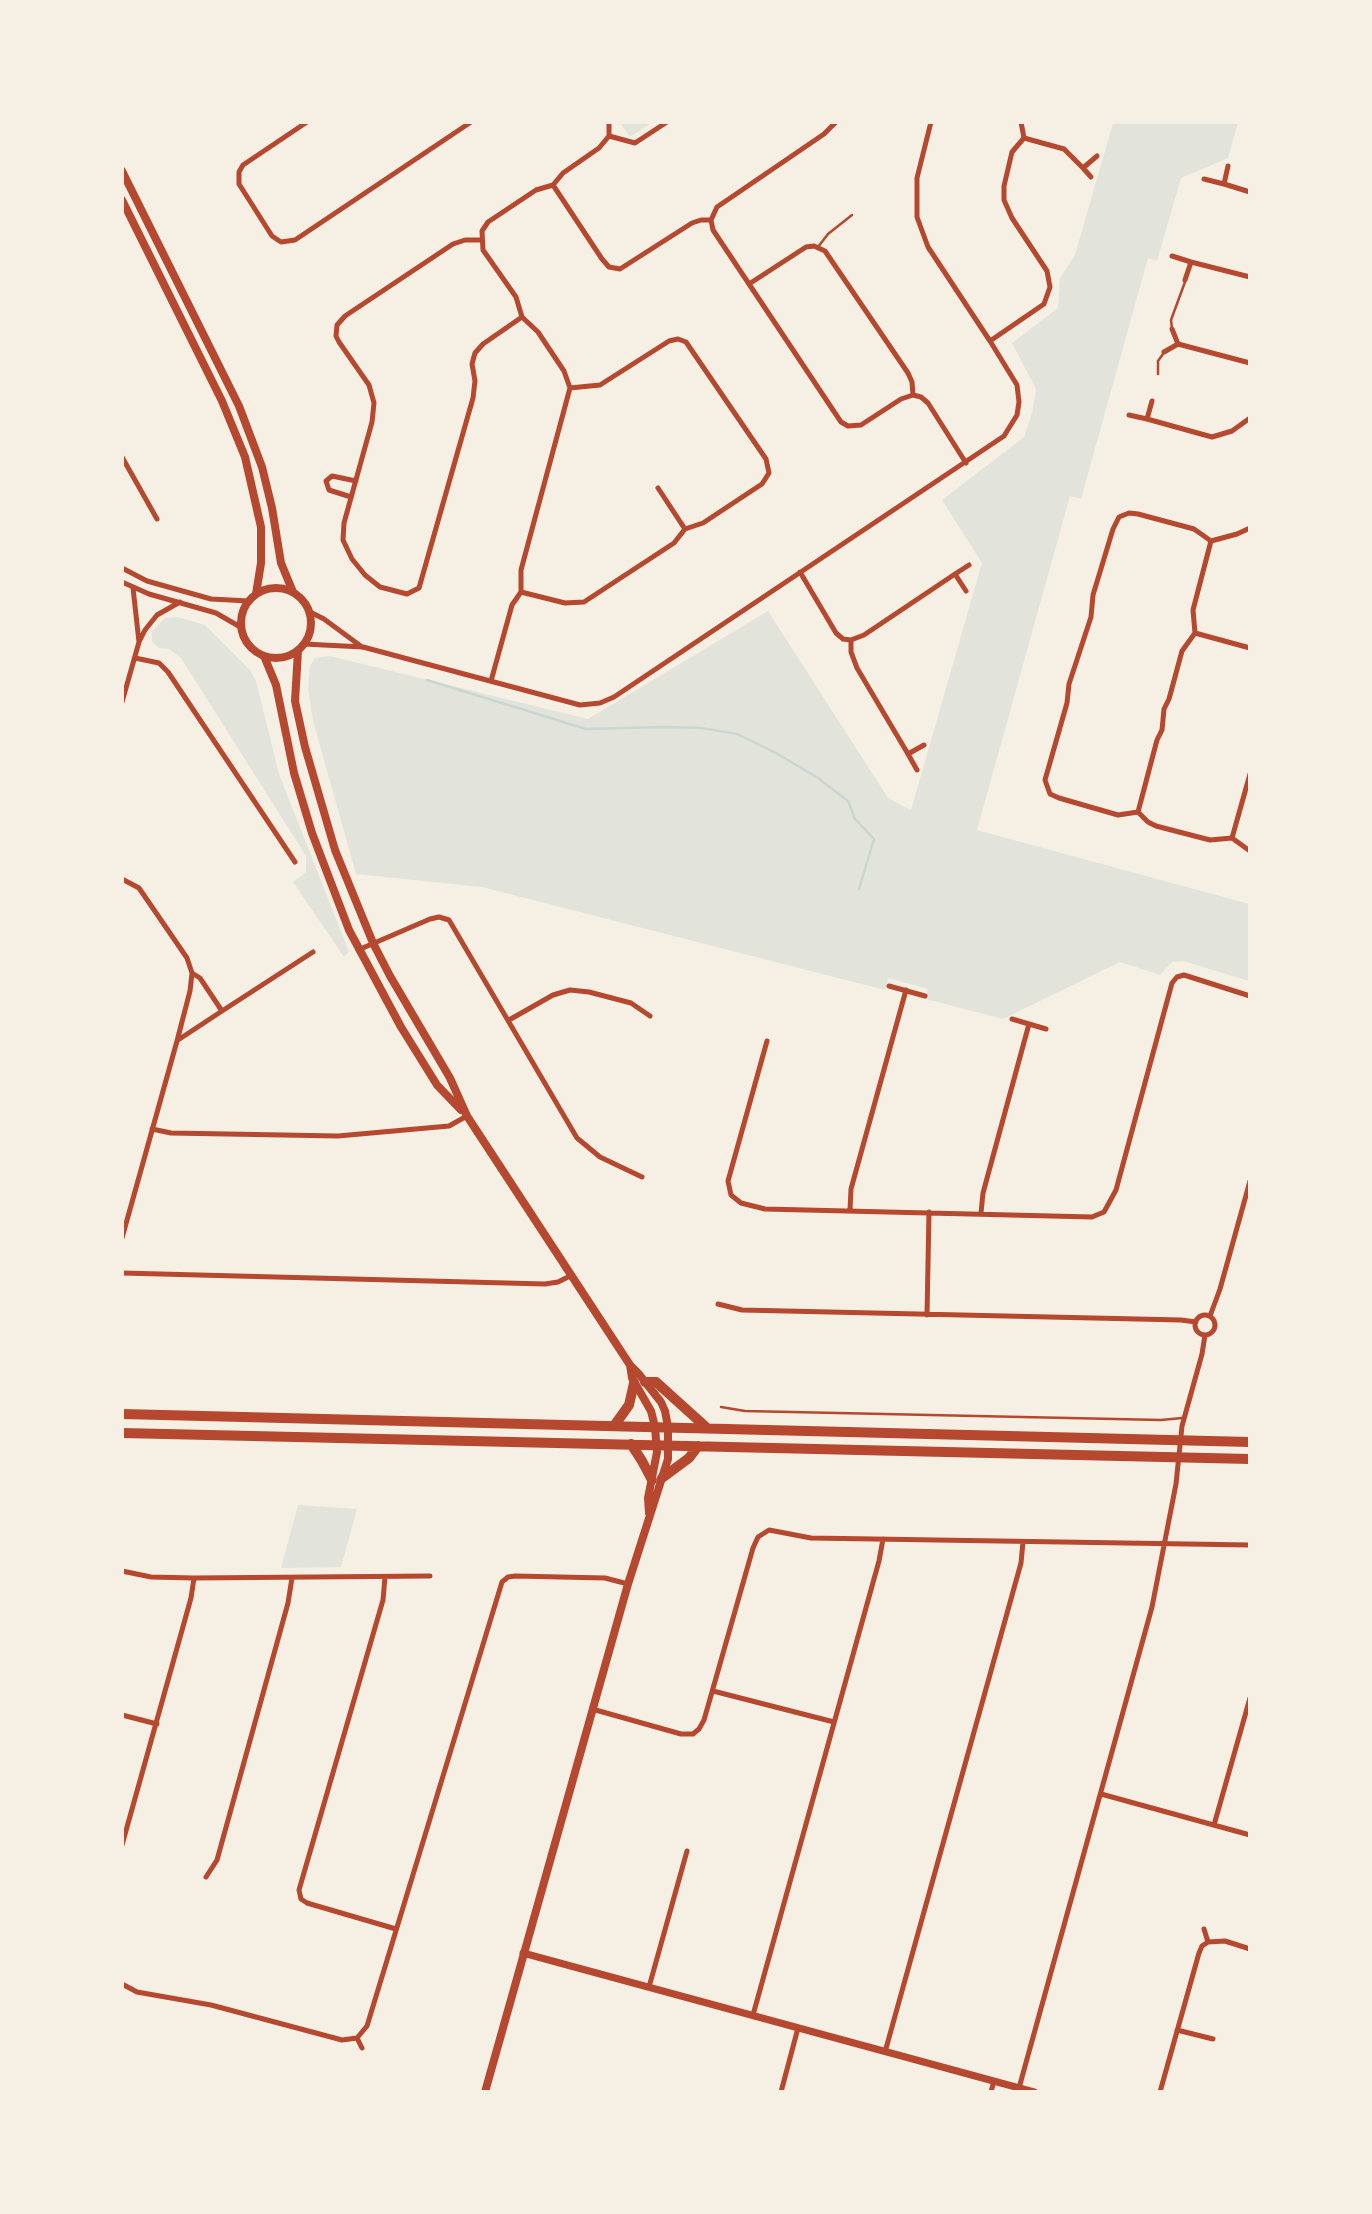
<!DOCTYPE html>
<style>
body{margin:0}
#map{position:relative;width:1372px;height:2214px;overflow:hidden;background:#f6efe4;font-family:Signika,sans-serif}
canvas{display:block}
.frame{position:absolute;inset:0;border:124px solid #f6efe4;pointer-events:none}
</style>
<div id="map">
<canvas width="1372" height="2214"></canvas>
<div class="frame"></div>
</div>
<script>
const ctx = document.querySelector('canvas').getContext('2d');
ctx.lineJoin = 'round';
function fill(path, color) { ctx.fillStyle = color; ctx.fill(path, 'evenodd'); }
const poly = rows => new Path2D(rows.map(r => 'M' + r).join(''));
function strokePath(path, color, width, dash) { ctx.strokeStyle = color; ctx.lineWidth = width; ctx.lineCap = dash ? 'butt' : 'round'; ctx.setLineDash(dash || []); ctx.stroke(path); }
fill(poly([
 [620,123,651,123,630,137],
 [1113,123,1238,123,1228,158,1181,178,1157,261,1148,258,1081,499,1070,496,977,830,1249,904,1249,981,1183,961,1172,962,1160,975,1120,962,1003,1019,926,999,928,989,888,978,885,990,482,887,356,874,313,721,308,689,310,666,315,658,330,656,588,719,768,611,888,798,911,810,982,563,942,500,1024,437,1032,413,1036,389,1012,343,1058,308,1060,278,1075,255],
 [177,617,205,625,250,670,256,681,279,774,349,952,344,957,293,882,306,872,306,856,181,658,169,649,159,648,152,642,152,632,160,623,165,618],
 [298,1505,357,1509,341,1567,281,1568]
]), '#e2e4dc');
strokePath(poly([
 [427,680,586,729,664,727,701,728,737,734,776,753,818,778,848,801,855,819,874,839,859,889]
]), '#c9d6d2', 2.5);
strokePath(poly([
 [818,247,828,234,852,215],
 [1172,329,1171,320,1185,282],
 [1158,374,1158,361,1163,354],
 [721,1407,745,1411,1161,1420,1182,1418]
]), '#b5482f', 2.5);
strokePath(poly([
 [307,122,243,165,239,172,239,184,272,236,281,242,295,240,471,122],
 [609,136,635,143,667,122],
 [1024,138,1064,149,1083,168],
 [1091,177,1083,168,1097,156],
 [1204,179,1224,184,1228,166],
 [1224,184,1250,192],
 [553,185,602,259,609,267,620,269,692,223,701,220,711,220,717,207,824,134,836,122],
 [711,220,713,230,841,422,848,426,861,425,901,399,913,395],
 [481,240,465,240,453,244,345,316,337,325,336,336,339,342,369,385,374,403,372,422,344,523,343,540,352,559,365,575,380,587,407,594,419,588,473,398,475,381,472,364,475,353,483,344,522,317],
 [1172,256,1191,262,1185,280],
 [1191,262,1250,277],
 [749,284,806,247,814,246,825,251,908,373,912,382,913,395,921,397,928,403,966,463],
 [990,341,1044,304,1050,287,1047,271,1012,218,1004,200,1004,186,1012,152,1024,138,1021,122],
 [1178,344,1250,363],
 [1164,352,1178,344,1172,329],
 [1129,415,1147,419,1152,401],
 [1147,419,1212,437,1232,431,1250,418],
 [122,457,157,519],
 [658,488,685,529],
 [351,497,329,490,326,481,332,476,356,481],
 [1250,528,1237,534,1211,541,1194,529,1138,514,1129,513,1119,517,1113,529,1093,595,1091,617,1069,684,1067,703,1045,780,1050,794,1059,798,1118,815,1138,812,1148,822,1156,826,1210,840,1232,838,1250,851],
 [122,568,147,581,211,599,249,601],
 [800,572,836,633,843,639,851,640,851,652,857,668,908,754],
 [122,582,149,594,216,613,242,628],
 [133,588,139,642],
 [966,591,955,574,969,565],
 [521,592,565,603,584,602,674,543,685,529,703,523,762,484,769,473,766,459,686,342,678,339,669,341,600,385,570,388],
 [310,612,324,619,362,647],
 [1195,633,1250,648],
 [851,640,864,635,955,574],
 [304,644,363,647,580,705,600,703,614,697,1004,436,1017,415,1019,402,1017,385,990,341,928,247,917,217,917,178,931,122],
 [135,658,159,663,168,672,295,862],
 [491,681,512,605,521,592,521,570,570,388,564,371,538,332,522,317,516,297,483,250,482,231,488,222,536,190,553,185,563,173,599,148,609,136,609,122],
 [122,702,139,642,145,630,157,615,180,602],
 [917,770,908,754,924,745],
 [1138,812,1157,740,1162,730,1164,709,1169,699,1182,651,1195,633,1193,610,1211,541],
 [1232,838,1250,774],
 [122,879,139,888,187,958,192,973,190,991,177,1041,122,1238],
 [358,950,430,919,439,917,449,920,577,1138,600,1157,642,1177],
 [889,986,925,996],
 [222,1011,313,952],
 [1012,1019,1046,1029],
 [509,1020,553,995,570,990,589,992,631,1003,650,1016],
 [178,1040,222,1011,200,978,192,973],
 [767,1041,728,1181,731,1195,741,1203,765,1209,1092,1217,1104,1212,1116,1190,1172,983,1177,977,1184,975,1250,996],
 [152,1129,171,1133,338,1136,449,1126,467,1116],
 [850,1210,851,1189,906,990],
 [981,1213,983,1193,1029,1024],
 [122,1273,545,1284,558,1282,570,1276],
 [718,1304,742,1310,1181,1320,1196,1322],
 '1195 1325a10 10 0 1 1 20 0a10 10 0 1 1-20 0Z',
 [927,1315,929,1212],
 [1210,1316,1220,1289,1250,1181],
 [122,1571,151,1577,194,1578,430,1576],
 [385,1577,383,1600,299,1890,301,1899,307,1903,396,1929],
 [713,1691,834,1722],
 [592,1709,681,1734,693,1734,699,1729,704,1720,753,1548,758,1537,769,1530,811,1538,1250,1545],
 [122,1715,157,1724],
 [1101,1794,1250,1835],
 [1214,1825,1250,1698],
 [122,1845,191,1598,194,1578],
 [206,1877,217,1860,288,1603,292,1578],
 [1204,1929,1208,1942,1225,1941,1250,1949],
 [122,1984,137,1992,211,2005,342,2040,357,2038],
 [649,1987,687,1851],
 [753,2015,879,1561,883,1539],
 [1177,2030,1213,2039],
 [362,2048,357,2038,367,2026,502,1582,508,1577,515,1576,605,1578,628,1584],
 [885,2052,1021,1563,1023,1542],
 [1019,2088,1152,1607,1176,1484,1182,1426,1202,1354,1205,1335],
 [781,2092,798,2028],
 [991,2092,994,2081],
 [1160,2092,1199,1953,1202,1946,1208,1942]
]), '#b5482f', 5);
strokePath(poly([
 [523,1953,1034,2092]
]), '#b5482f', 7);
strokePath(poly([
 [122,171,239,406,262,467,272,508,281,563,293,592],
 [122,200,222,401,245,457,261,527,261,563,256,594],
 '241 623a35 35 0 1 1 70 0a35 35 0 1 1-70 0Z',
 [298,651,295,701,305,747,335,850,373,943,390,976,450,1078,467,1116,630,1365,638,1373,661,1402,665,1411,668,1427,668,1459,628,1584,485,2092],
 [264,656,276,685,294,773,312,833,349,930,401,1027,437,1085,461,1110],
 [630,1365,632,1378,651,1411,655,1427,657,1452,648,1498,649,1513]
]), '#b5482f', 8);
strokePath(poly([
 [645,1382,656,1382,707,1428],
 [122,1414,1250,1442],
 [614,1426,629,1405,634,1383],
 [122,1433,1250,1459],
 [631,1444,642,1461,652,1480],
 [662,1478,689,1458,698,1446]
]), '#b5482f', 10);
</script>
